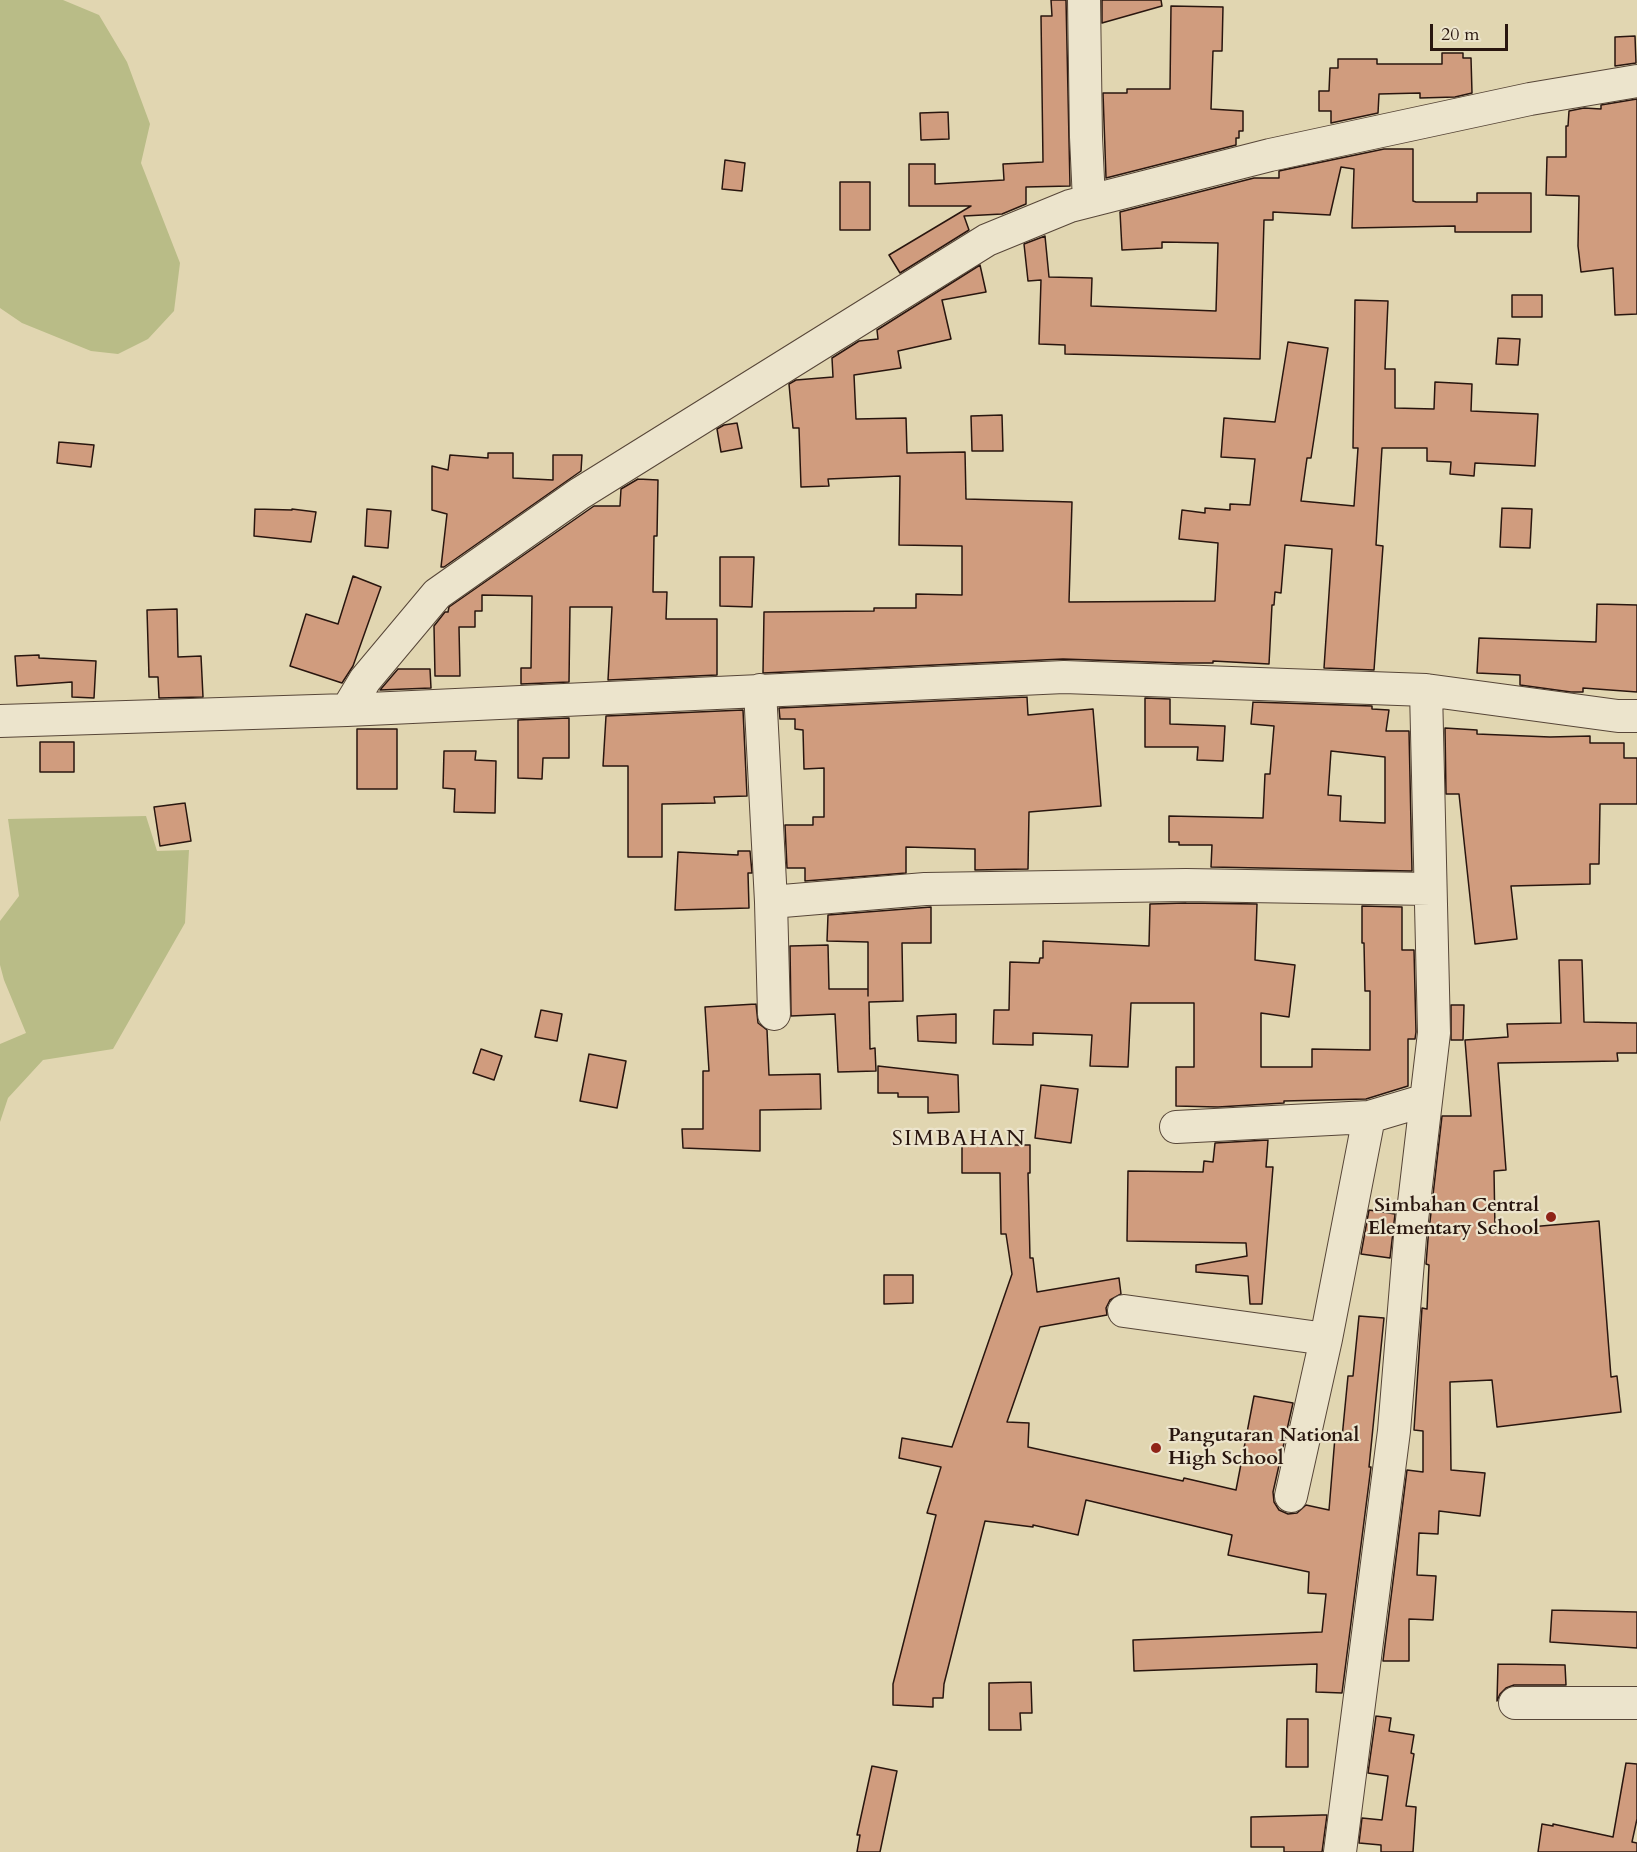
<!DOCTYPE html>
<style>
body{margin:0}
#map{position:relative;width:1637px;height:1852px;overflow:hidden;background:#e1d6b1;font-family:Cardo,serif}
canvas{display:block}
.scale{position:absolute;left:1430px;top:24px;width:78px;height:27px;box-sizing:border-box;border:3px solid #29160f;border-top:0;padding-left:8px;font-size:18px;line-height:21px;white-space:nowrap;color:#29160f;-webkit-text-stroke:4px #ece4cc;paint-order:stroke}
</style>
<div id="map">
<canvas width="1637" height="1852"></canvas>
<div class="scale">20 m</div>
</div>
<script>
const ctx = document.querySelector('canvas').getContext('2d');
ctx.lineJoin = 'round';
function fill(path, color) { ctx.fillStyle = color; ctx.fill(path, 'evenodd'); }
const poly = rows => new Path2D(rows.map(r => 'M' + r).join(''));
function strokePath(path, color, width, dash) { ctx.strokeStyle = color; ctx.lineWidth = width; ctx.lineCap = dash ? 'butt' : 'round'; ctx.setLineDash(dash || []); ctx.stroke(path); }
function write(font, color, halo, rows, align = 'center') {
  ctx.font = font + ' Cardo,serif'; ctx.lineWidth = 4.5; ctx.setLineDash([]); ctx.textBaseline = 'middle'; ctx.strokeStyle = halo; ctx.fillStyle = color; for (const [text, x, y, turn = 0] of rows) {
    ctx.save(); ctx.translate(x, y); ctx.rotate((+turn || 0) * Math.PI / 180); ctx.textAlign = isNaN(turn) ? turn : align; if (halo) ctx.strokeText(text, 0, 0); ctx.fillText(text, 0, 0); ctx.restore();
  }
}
fill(poly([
 [0,0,63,0,99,15,127,62,150,124,141,163,180,263,174,311,148,339,118,354,91,351,22,323,0,308],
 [146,816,157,851,189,850,185,923,113,1049,43,1060,8,1098,0,1122,0,1044,26,1033,4,980,0,965,0,921,19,896,8,819]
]), '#b9bc87');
const building = poly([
 [1051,0,1066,0,1070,186,1026,187,1026,204,1002,214,964,216,969,230,900,273,889,255,971,206,909,206,909,164,935,164,935,184,1004,180,1003,164,1043,162,1041,16,1052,16,1051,0],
 [1102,0,1161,0,1162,6,1102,23,1102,0],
 [1171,6,1223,7,1222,51,1213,51,1211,109,1243,111,1243,131,1239,131,1239,138,1236,138,1236,145,1106,178,1103,93,1127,93,1127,89,1170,89,1171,6],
 [1635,36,1636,63,1615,66,1615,37,1635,36],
 [1442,53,1463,53,1463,58,1471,58,1472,93,1455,97,1420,98,1420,93,1379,94,1378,113,1331,123,1331,111,1319,111,1319,91,1329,91,1330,68,1338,68,1338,59,1377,59,1377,64,1442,64,1442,53],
 [1637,99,1637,314,1615,315,1613,268,1581,272,1578,246,1579,196,1546,195,1547,157,1566,157,1566,126,1568,126,1569,111,1584,108,1601,109,1601,105,1637,99],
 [948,112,949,139,921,140,920,113,948,112],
 [1384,149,1413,149,1413,201,1416,202,1477,202,1477,193,1531,193,1531,232,1455,232,1455,226,1352,228,1354,169,1341,167,1330,215,1273,212,1273,220,1264,220,1260,359,1065,354,1065,345,1039,344,1041,280,1028,281,1024,244,1045,236,1049,277,1092,278,1091,306,1216,311,1218,243,1162,242,1162,248,1122,250,1120,212,1254,178,1279,178,1279,171,1384,149],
 [725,160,745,163,742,191,722,189,725,160],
 [840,182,870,182,870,230,840,230,840,182],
 [980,265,986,292,942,300,951,339,898,351,901,368,854,375,856,419,906,418,907,453,965,452,966,499,1072,502,1069,602,1215,601,1218,543,1179,539,1182,510,1205,513,1205,508,1230,510,1230,504,1250,505,1255,459,1221,457,1224,418,1275,422,1288,342,1328,348,1311,458,1307,458,1301,501,1354,506,1358,448,1353,448,1355,300,1388,301,1385,369,1395,369,1395,408,1434,409,1435,382,1472,384,1471,411,1538,414,1535,466,1475,463,1474,476,1450,474,1451,462,1427,461,1427,448,1382,448,1376,545,1383,546,1374,670,1324,668,1332,549,1285,545,1281,593,1275,592,1274,605,1272,605,1269,664,1213,661,1213,663,1178,663,1063,659,763,673,764,612,874,611,874,608,916,608,916,594,962,595,962,546,899,545,900,476,828,479,829,486,801,487,799,428,793,428,789,384,796,380,833,377,832,358,859,341,878,339,877,330,980,265],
 [1512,295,1542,295,1542,317,1512,317,1512,295],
 [1498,338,1520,339,1518,365,1496,364,1498,338],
 [1002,415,1003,451,972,451,971,416,1002,415],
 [737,423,742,448,721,452,717,429,724,425,737,423],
 [59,442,94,445,91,467,57,463,59,442],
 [488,453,513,453,513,478,553,480,553,455,582,455,581,471,444,567,441,567,447,514,432,510,432,466,448,470,450,455,488,458,488,453],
 [638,479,658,480,657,536,654,536,653,592,667,592,666,619,717,619,717,675,608,680,612,607,570,607,569,682,521,684,521,668,531,668,532,596,482,595,482,611,475,611,475,627,459,627,460,676,435,676,434,626,445,612,448,612,449,607,594,506,620,506,621,489,638,479],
 [1502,508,1532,509,1530,548,1500,547,1502,508],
 [255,509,292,510,292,509,316,512,311,542,254,536,255,509],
 [367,509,391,511,388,548,365,546,367,509],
 [720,557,754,557,752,607,720,606,720,557],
 [353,576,381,587,353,666,342,683,290,666,306,614,338,624,353,576],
 [1597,604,1637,605,1637,692,1583,688,1583,692,1571,692,1520,685,1520,675,1477,673,1479,638,1596,642,1597,604],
 [177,609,178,657,201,656,203,697,159,698,158,677,149,677,147,610,177,609],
 [39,655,39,658,96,661,94,698,72,697,72,682,17,686,15,656,39,655],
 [398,669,430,669,431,688,380,690,398,669],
 [1027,697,1028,715,1093,709,1101,806,1029,812,1028,869,975,870,975,849,906,847,906,873,805,881,805,868,787,868,785,825,813,825,813,817,824,817,824,768,804,769,803,730,795,729,795,719,780,719,779,708,1027,697],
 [1145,698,1170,699,1170,724,1225,726,1223,761,1197,760,1198,747,1145,747,1145,698],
 [1253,702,1372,706,1372,709,1389,710,1386,731,1409,731,1412,871,1211,867,1212,845,1179,845,1179,842,1169,842,1169,816,1263,818,1265,774,1270,774,1274,726,1251,724,1253,702],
 [1331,751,1385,757,1385,823,1340,821,1341,796,1328,795,1331,751],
 [743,710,747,796,714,797,715,803,662,804,662,857,628,857,628,766,603,766,606,716,743,710],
 [569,718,569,758,543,758,542,779,518,778,518,720,569,718],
 [1445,728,1477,730,1477,734,1550,737,1590,736,1590,743,1624,743,1624,758,1637,758,1637,804,1600,804,1599,864,1590,864,1590,884,1511,886,1517,939,1475,944,1459,794,1446,794,1445,728],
 [357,729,397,729,397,789,357,789,357,729],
 [40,742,74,742,74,772,40,772,40,742],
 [444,751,476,751,475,760,496,761,495,813,454,812,455,789,443,788,444,751],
 [185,803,191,841,160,846,154,807,185,803],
 [738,851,750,851,752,873,748,873,749,908,675,910,678,852,738,855,738,851],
 [1186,903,1257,904,1255,960,1295,965,1289,1017,1261,1013,1261,1067,1312,1067,1312,1049,1370,1050,1370,991,1365,991,1364,943,1362,943,1362,906,1402,907,1402,950,1414,950,1416,1032,1415,1039,1408,1039,1408,1086,1366,1099,1284,1101,1284,1103,1218,1107,1176,1106,1176,1067,1194,1067,1194,1003,1131,1003,1128,1067,1090,1066,1092,1035,1033,1033,1033,1045,993,1044,994,1010,1009,1010,1010,962,1039,963,1040,958,1043,958,1043,941,1149,946,1150,904,1186,903],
 [931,907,931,943,902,943,903,1001,869,1002,870,1049,875,1048,876,1071,838,1072,835,1014,791,1016,790,946,828,945,829,989,868,989,868,996,868,942,827,941,828,915,931,907],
 [1559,960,1582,960,1584,1022,1637,1023,1637,1053,1617,1053,1618,1061,1498,1063,1506,1170,1494,1171,1495,1230,1599,1221,1611,1377,1617,1376,1621,1412,1497,1427,1492,1380,1450,1382,1451,1470,1485,1473,1480,1516,1439,1511,1438,1534,1419,1533,1417,1575,1436,1576,1433,1620,1409,1619,1409,1661,1383,1661,1407,1470,1423,1472,1423,1431,1414,1430,1422,1308,1427,1309,1429,1265,1426,1264,1428,1239,1442,1116,1471,1116,1465,1040,1508,1037,1507,1024,1561,1023,1559,960],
 [756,1004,758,1023,767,1030,769,1075,820,1074,821,1109,760,1110,760,1151,683,1148,682,1129,703,1129,703,1071,709,1071,705,1007,756,1004],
 [1451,1005,1464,1005,1463,1040,1451,1040,1451,1005],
 [541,1010,562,1014,557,1041,535,1037,541,1010],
 [956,1014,956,1043,918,1041,917,1016,956,1014],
 [481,1049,502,1056,494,1080,473,1073,481,1049],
 [589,1054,626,1061,617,1108,580,1101,589,1054],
 [878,1066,958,1075,959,1112,928,1113,928,1097,898,1097,898,1093,878,1093,878,1066],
 [1041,1085,1078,1089,1071,1143,1035,1138,1041,1085],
 [1268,1140,1266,1167,1273,1167,1262,1304,1250,1304,1248,1276,1196,1272,1196,1265,1247,1256,1246,1243,1127,1241,1128,1171,1203,1172,1204,1161,1213,1162,1215,1143,1268,1140],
 [962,1145,1030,1145,1030,1173,1028,1173,1030,1258,1033,1258,1037,1292,1119,1278,1121,1294,1110,1300,1106,1308,1107,1315,1040,1327,1007,1422,1029,1423,1028,1447,1183,1481,1184,1478,1236,1490,1254,1396,1293,1403,1273,1492,1274,1502,1279,1510,1288,1514,1297,1513,1306,1505,1329,1510,1335,1437,1342,1438,1348,1376,1353,1376,1359,1316,1384,1318,1369,1467,1371,1467,1342,1693,1316,1692,1317,1664,1134,1671,1133,1640,1322,1632,1326,1594,1308,1593,1309,1572,1228,1555,1232,1535,1086,1500,1078,1535,1033,1525,1033,1527,985,1521,944,1684,943,1698,933,1698,933,1707,893,1705,893,1684,936,1515,927,1513,941,1467,899,1458,902,1438,952,1447,1012,1274,1006,1234,1001,1234,1000,1173,962,1173,962,1145],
 [1369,1210,1395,1214,1390,1258,1361,1254,1369,1210],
 [884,1275,913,1275,913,1303,884,1304,884,1275],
 [1552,1610,1637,1612,1637,1648,1550,1642,1552,1610],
 [1498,1664,1565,1665,1566,1685,1514,1685,1506,1688,1500,1694,1497,1701,1498,1664],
 [1031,1682,1032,1713,1020,1713,1021,1730,989,1730,989,1683,1031,1682],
 [1376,1716,1391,1718,1389,1731,1414,1735,1411,1753,1414,1754,1406,1806,1416,1807,1413,1852,1381,1852,1381,1845,1359,1843,1362,1818,1382,1820,1388,1776,1368,1773,1376,1716],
 [1287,1719,1308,1719,1308,1767,1286,1767,1287,1719],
 [1626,1763,1637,1764,1637,1819,1632,1842,1637,1843,1637,1852,1538,1852,1542,1824,1553,1826,1553,1824,1613,1837,1626,1763],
 [872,1766,897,1771,880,1852,857,1852,860,1835,857,1835,872,1766],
 [1322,1815,1327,1815,1322,1852,1284,1852,1284,1847,1251,1847,1251,1817,1322,1815]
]);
fill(building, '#d09c7e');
strokePath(building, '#29160f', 1.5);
const minor = poly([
 [1084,0,1086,137,1089,201],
 [760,690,771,902,774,1014],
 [347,710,365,680,437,594,579,494,987,240,1070,206,1270,155,1530,99,1637,81],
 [0,721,347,710,1064,677,1426,690,1618,716,1637,716],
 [771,902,925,889,1186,885,1430,889],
 [1176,1127,1369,1117,1426,1100],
 [1124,1311,1326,1339,1369,1117],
 [1291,1496,1326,1339],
 [1515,1703,1637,1703],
 [1340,1852,1394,1431,1410,1237,1434,1033,1426,690]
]);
strokePath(minor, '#574638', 34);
strokePath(minor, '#ece4cc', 32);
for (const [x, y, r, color] of [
 [1551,1217,6,"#8f2418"],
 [1156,1448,6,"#8f2418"]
]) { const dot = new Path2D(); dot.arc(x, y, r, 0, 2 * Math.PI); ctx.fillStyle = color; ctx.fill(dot); strokePath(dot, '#ece4cc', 2); }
write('bold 20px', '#29160f', '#ece4cc', [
 ["Simbahan Central",1539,1206],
 ["Elementary School",1539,1229],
 ["Pangutaran National",1168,1436,"left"],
 ["High School",1168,1459,"left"]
], 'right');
ctx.letterSpacing = '1.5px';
write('22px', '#29160f', '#ece4cc', [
 ["SIMBAHAN",959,1140]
]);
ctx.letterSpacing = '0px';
</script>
